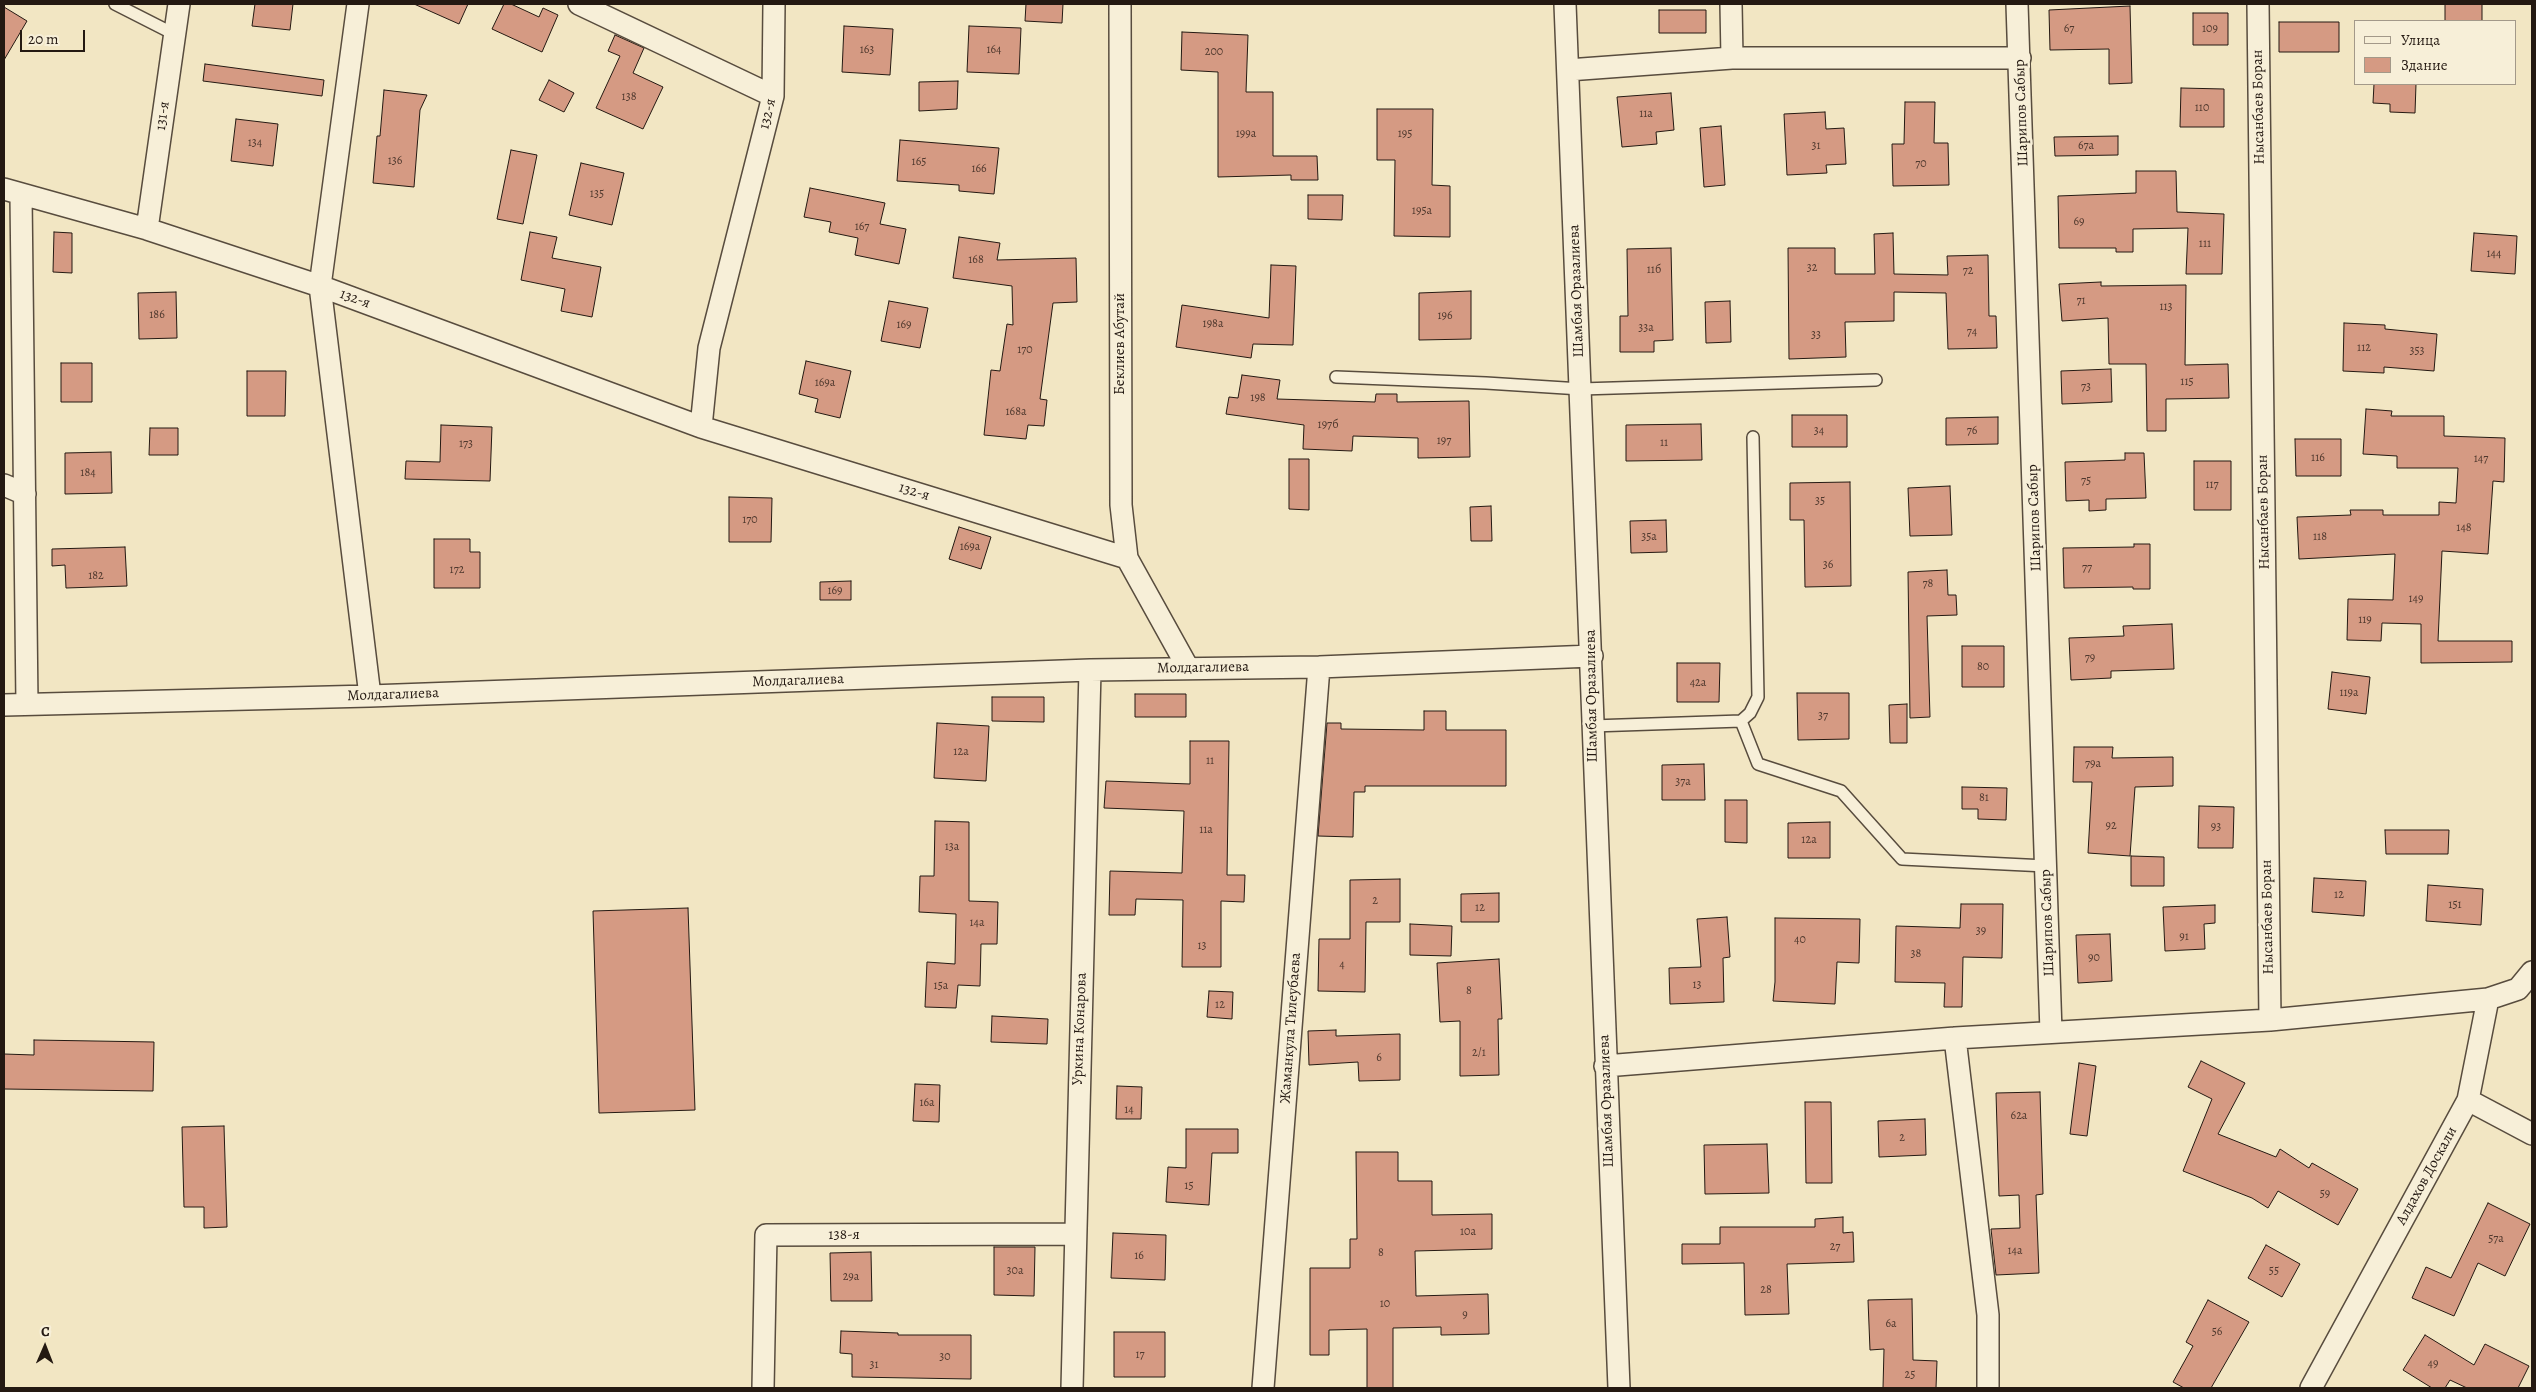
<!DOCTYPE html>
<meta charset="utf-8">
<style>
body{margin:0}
#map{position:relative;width:2536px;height:1392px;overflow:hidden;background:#f2e6c3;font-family:Alegreya,serif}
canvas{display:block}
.frame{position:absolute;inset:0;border:5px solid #241912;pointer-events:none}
.legend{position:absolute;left:2354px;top:20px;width:162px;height:65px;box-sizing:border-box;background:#f7efd8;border:1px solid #a39989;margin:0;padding:6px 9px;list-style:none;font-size:15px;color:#241912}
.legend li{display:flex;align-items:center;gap:10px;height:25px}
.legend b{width:25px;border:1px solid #a39989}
.north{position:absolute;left:20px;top:1322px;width:50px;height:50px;-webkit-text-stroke:4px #f7efd8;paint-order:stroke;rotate:1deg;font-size:14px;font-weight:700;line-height:20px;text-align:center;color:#241912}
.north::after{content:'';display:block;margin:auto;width:18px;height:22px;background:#241912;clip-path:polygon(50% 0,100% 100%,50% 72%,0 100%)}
.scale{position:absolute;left:20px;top:30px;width:65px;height:22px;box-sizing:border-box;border:2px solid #241912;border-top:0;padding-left:6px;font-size:15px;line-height:18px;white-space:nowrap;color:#241912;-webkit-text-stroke:4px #f7efd8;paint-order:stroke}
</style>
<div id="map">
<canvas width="2536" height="1392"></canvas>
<div class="frame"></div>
<ul class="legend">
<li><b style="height:6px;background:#f7efd8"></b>Улица</li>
<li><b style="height:14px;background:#d59a83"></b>Здание</li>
</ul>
<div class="north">С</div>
<div class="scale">20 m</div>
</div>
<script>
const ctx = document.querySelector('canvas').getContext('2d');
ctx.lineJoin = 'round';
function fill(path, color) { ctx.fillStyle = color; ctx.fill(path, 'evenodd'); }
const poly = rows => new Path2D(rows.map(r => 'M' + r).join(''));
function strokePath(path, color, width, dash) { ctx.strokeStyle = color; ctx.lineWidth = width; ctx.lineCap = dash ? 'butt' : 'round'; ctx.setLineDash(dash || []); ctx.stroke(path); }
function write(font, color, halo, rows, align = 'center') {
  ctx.font = font + ' Alegreya,serif'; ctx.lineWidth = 5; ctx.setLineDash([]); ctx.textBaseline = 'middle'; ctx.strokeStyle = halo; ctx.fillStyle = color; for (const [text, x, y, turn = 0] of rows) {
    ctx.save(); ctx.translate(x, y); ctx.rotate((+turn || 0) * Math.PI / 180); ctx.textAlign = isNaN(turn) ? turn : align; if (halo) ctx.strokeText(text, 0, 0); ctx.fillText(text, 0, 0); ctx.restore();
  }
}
const building = poly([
 [255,4,293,4,290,30,252,26,255,4],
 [414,4,468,4,459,24,414,4],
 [504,4,511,4,539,17,543,8,558,15,542,52,492,29,504,4],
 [1026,4,1063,4,1062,23,1025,21,1026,4],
 [2445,4,2482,4,2482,21,2445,21,2445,4],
 [2130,6,2132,83,2109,84,2109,49,2050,50,2049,10,2130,6],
 [4,7,27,21,4,60,4,7],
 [1659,10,1706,10,1706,33,1659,33,1659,10],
 [2193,13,2228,13,2228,45,2193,45,2193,13],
 [2279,22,2339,22,2339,52,2279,52,2279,22],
 [844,26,893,29,890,75,842,72,844,26],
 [969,26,1021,28,1019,74,967,72,969,26],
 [1182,32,1248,35,1246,92,1273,92,1273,156,1317,156,1318,180,1291,180,1291,175,1218,177,1218,72,1181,70,1182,32],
 [615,35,644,48,633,73,663,87,643,129,596,108,620,56,608,51,615,35],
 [205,64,324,80,322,96,203,81,205,64],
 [549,80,574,93,564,112,539,100,549,80],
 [958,81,957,109,919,111,919,82,958,81],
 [2374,84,2416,84,2415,113,2390,112,2390,104,2373,103,2374,84],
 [2181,88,2224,89,2224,127,2180,127,2181,88],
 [384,90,427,95,420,110,414,187,373,183,377,136,380,136,384,90],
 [1671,93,1674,130,1656,132,1657,144,1622,147,1617,97,1671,93],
 [1905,102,1935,102,1934,143,1948,143,1949,185,1893,186,1892,144,1904,144,1905,102],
 [1377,109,1433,109,1432,185,1450,186,1450,237,1394,236,1395,160,1377,160,1377,109],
 [1825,112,1826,129,1844,128,1846,164,1826,165,1827,173,1787,175,1784,114,1825,112],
 [236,119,278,124,273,166,231,161,236,119],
 [1721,126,1725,185,1704,187,1700,128,1721,126],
 [2118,136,2118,155,2055,156,2054,137,2118,136],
 [900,140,999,148,994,194,959,191,959,185,897,181,900,140],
 [511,150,537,155,523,224,497,219,511,150],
 [581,163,624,173,612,225,569,215,581,163],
 [2136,171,2176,171,2177,212,2224,214,2222,274,2186,274,2188,228,2133,229,2133,252,2116,252,2116,248,2059,248,2058,196,2136,193,2136,171],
 [810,188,885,203,880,224,906,229,899,264,855,255,858,238,829,232,831,222,804,217,810,188],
 [1308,195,1343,195,1342,220,1308,219,1308,195],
 [54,232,72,233,72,273,53,272,54,232],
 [530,232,557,237,552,258,601,267,592,317,561,311,565,289,521,280,530,232],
 [1893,233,1894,274,1948,275,1947,256,1988,255,1989,316,1996,316,1997,348,1948,349,1946,293,1894,292,1894,321,1845,322,1846,357,1789,359,1788,248,1835,248,1835,274,1875,274,1874,234,1893,233],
 [2474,233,2517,236,2515,274,2471,271,2474,233],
 [959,237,1000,243,997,260,1076,258,1077,302,1053,303,1040,399,1047,400,1044,426,1028,425,1026,439,984,435,991,370,1000,371,1007,324,1013,325,1012,286,953,278,959,237],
 [1671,248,1673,340,1654,341,1654,352,1620,352,1620,316,1628,316,1627,249,1671,248],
 [1271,265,1296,266,1293,345,1253,344,1251,358,1176,347,1182,305,1269,318,1271,265],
 [2101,282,2101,286,2186,285,2185,365,2228,364,2229,398,2166,399,2166,431,2147,431,2146,364,2109,364,2108,318,2062,321,2059,284,2101,282],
 [1471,291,1471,339,1419,340,1419,293,1471,291],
 [176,292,177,338,139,339,138,293,176,292],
 [889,301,928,308,920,348,881,341,889,301],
 [1730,301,1731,342,1706,343,1705,302,1730,301],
 [2344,323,2385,325,2385,329,2437,334,2434,371,2384,367,2384,373,2343,371,2344,323],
 [806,361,851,371,840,418,815,412,818,399,799,394,806,361],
 [61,363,92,363,92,402,61,402,61,363],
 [2111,369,2112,402,2062,404,2061,371,2111,369],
 [247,371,286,371,285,416,247,416,247,371],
 [1242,375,1280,380,1277,399,1375,402,1376,394,1397,394,1397,402,1469,401,1470,457,1418,458,1418,438,1353,436,1352,451,1303,449,1304,425,1226,414,1229,397,1238,398,1242,375],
 [2366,409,2392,411,2391,416,2444,416,2444,436,2505,438,2504,482,2493,481,2488,554,2442,551,2438,641,2512,641,2512,662,2421,663,2421,624,2382,623,2381,641,2347,640,2348,599,2393,600,2395,554,2299,559,2297,517,2351,515,2350,510,2383,510,2383,515,2439,515,2439,502,2456,503,2458,468,2397,468,2397,456,2363,454,2366,409],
 [1792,415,1847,415,1847,447,1792,447,1792,415],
 [1998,417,1998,444,1946,445,1946,418,1998,417],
 [1701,424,1702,460,1626,461,1626,425,1701,424],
 [441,425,492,427,490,481,405,479,406,461,440,462,441,425],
 [150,428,178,428,178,455,149,455,150,428],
 [2295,439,2341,439,2341,476,2296,476,2295,439],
 [111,452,112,493,65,494,65,453,111,452],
 [2125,453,2144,453,2146,498,2106,499,2106,510,2089,511,2089,500,2066,501,2065,462,2125,460,2125,453],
 [1289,459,1309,459,1309,510,1289,509,1289,459],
 [2194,461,2231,461,2231,510,2194,510,2194,461],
 [1850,482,1851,586,1805,587,1804,520,1790,520,1790,483,1850,482],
 [1950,486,1952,535,1910,536,1908,488,1950,486],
 [729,497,772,498,771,542,729,542,729,497],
 [1491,506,1492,541,1471,541,1470,507,1491,506],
 [1666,520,1667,552,1631,553,1630,521,1666,520],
 [959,527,991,537,981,569,949,559,959,527],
 [434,539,470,539,470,552,480,552,480,588,434,588,434,539],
 [2134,544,2150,544,2150,589,2133,589,2133,587,2064,588,2063,548,2134,547,2134,544],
 [125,547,127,586,66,588,65,565,52,566,52,549,125,547],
 [1947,570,1948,595,1956,595,1957,615,1927,616,1930,717,1910,718,1908,572,1947,570],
 [851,581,851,600,820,600,820,582,851,581],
 [2172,624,2174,669,2111,671,2111,678,2071,680,2069,638,2124,636,2123,626,2172,624],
 [1962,646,2004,646,2004,687,1962,687,1962,646],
 [1677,663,1720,663,1719,702,1677,702,1677,663],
 [2332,672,2370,677,2366,714,2328,709,2332,672],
 [1797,693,1849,693,1849,739,1798,740,1797,693],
 [1135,694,1186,694,1186,717,1135,717,1135,694],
 [992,697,1044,697,1044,722,992,721,992,697],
 [1907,704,1907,743,1890,743,1889,705,1907,704],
 [1424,711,1446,711,1446,730,1506,730,1506,786,1365,786,1365,792,1354,792,1353,837,1318,836,1327,723,1341,723,1341,729,1424,730,1424,711],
 [937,723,989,726,986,781,934,778,937,723],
 [1190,741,1229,741,1227,875,1245,875,1244,902,1221,901,1221,967,1182,967,1183,900,1136,899,1135,915,1109,915,1110,871,1182,873,1184,811,1104,808,1106,781,1190,784,1190,741],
 [2074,747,2113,747,2112,758,2173,757,2173,786,2135,787,2130,856,2088,853,2092,782,2073,782,2074,747],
 [1704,764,1705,800,1662,800,1662,765,1704,764],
 [1962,787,2007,788,2006,820,1978,819,1978,809,1962,809,1962,787],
 [1725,800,1747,800,1747,843,1725,842,1725,800],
 [2199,806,2234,807,2233,848,2198,848,2199,806],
 [935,821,969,822,969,901,998,902,997,944,981,944,980,986,958,985,956,1008,925,1007,927,962,955,964,956,914,919,912,920,876,934,876,935,821],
 [1830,822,1830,858,1788,858,1788,823,1830,822],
 [2385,830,2449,830,2448,854,2386,854,2385,830],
 [2131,856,2164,857,2164,886,2131,886,2131,856],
 [2314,878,2366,881,2364,916,2312,912,2314,878],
 [1400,879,1400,922,1366,922,1365,992,1318,991,1319,939,1350,939,1350,880,1400,879],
 [2428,885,2483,889,2481,925,2426,921,2428,885],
 [1499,893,1499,922,1461,922,1461,894,1499,893],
 [1961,904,2003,904,2002,958,1963,957,1962,1007,1944,1007,1945,983,1895,982,1896,926,1960,928,1961,904],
 [2215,905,2215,923,2204,924,2205,949,2165,951,2163,907,2215,905],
 [688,908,695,1110,599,1113,593,911,688,908],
 [1727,917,1730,957,1723,958,1724,1002,1670,1004,1669,968,1701,967,1697,919,1727,917],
 [1775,918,1860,919,1859,963,1837,962,1835,1004,1773,1001,1775,982,1775,918],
 [1410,924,1452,926,1451,956,1410,955,1410,924],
 [2110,934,2112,981,2078,983,2076,935,2110,934],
 [1499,959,1502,1019,1498,1019,1499,1075,1460,1076,1460,1021,1440,1022,1437,963,1499,959],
 [1209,991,1233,992,1232,1019,1207,1017,1209,991],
 [992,1016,1048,1019,1047,1044,991,1042,992,1016],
 [1336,1030,1336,1036,1400,1034,1400,1080,1359,1081,1358,1062,1309,1065,1308,1031,1336,1030],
 [34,1040,154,1042,153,1091,4,1089,4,1054,34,1055,34,1040],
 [2201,1061,2245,1083,2218,1134,2276,1157,2280,1149,2309,1168,2312,1163,2358,1189,2338,1225,2278,1191,2268,1208,2252,1198,2183,1171,2212,1099,2188,1087,2201,1061],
 [2079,1063,2096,1066,2087,1136,2070,1134,2079,1063],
 [915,1084,940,1085,939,1122,913,1121,915,1084],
 [1117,1086,1142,1087,1141,1119,1116,1119,1117,1086],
 [2040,1092,2043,1194,2036,1195,2039,1273,1996,1275,1991,1229,2020,1228,2019,1195,1999,1196,1996,1093,2040,1092],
 [1805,1102,1831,1102,1832,1183,1806,1183,1805,1102],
 [1925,1119,1926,1155,1879,1157,1878,1121,1925,1119],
 [224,1126,227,1227,204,1228,204,1207,184,1207,182,1127,224,1126],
 [1186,1129,1238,1129,1238,1153,1212,1153,1209,1205,1166,1202,1168,1167,1186,1168,1186,1129],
 [1767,1144,1769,1193,1705,1194,1704,1145,1767,1144],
 [1356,1152,1398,1152,1398,1181,1432,1181,1432,1215,1492,1214,1492,1249,1415,1251,1416,1296,1488,1294,1489,1334,1441,1335,1441,1327,1393,1328,1393,1388,1367,1388,1367,1329,1329,1330,1329,1355,1310,1355,1310,1268,1350,1268,1350,1239,1357,1239,1356,1152],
 [2488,1203,2530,1224,2505,1276,2478,1263,2454,1316,2412,1298,2426,1267,2451,1278,2488,1203],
 [1843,1217,1843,1233,1853,1232,1854,1262,1787,1264,1789,1314,1745,1315,1744,1263,1682,1264,1682,1244,1720,1244,1720,1227,1815,1227,1815,1219,1843,1217],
 [1113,1233,1166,1235,1165,1280,1111,1278,1113,1233],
 [2266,1245,2300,1264,2282,1297,2248,1278,2266,1245],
 [994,1247,1035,1247,1034,1296,994,1295,994,1247],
 [871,1252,872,1301,831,1301,830,1253,871,1252],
 [1912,1299,1913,1360,1937,1361,1936,1388,1883,1388,1884,1349,1870,1350,1868,1300,1912,1299],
 [2208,1300,2249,1322,2211,1388,2184,1388,2173,1382,2193,1346,2186,1342,2208,1300],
 [841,1331,898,1333,898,1335,971,1335,971,1379,852,1377,852,1354,840,1353,841,1331],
 [1114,1332,1165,1332,1165,1377,1114,1377,1114,1332],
 [2425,1335,2474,1365,2485,1344,2529,1366,2518,1388,2467,1388,2450,1380,2445,1388,2432,1388,2403,1370,2425,1335]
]);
fill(building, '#d59a83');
strokePath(building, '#241912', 1);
const lane = poly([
 [115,4,174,34],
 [1336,377,1486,383,1581,389,1876,380],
 [1741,721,1750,713,1758,697,1753,437],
 [1592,726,1741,721,1758,764,1841,791,1902,859,2046,866]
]);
const street = poly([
 [358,4,320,286,370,696],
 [579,4,773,96],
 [1120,4,1121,505,1127,558,1188,668],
 [1565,4,1619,1388],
 [1731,4,1732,58],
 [2017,4,2051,1032],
 [2258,4,2270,1020],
 [1568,70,1732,58,2020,58],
 [4,189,147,229,320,286,701,427,1127,558],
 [21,196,27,704],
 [147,229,179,4],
 [701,427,709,348,773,96,774,4],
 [4,485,25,494],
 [4,705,370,696,1090,670,1319,667,1592,656],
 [1955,1038,1988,1315,1988,1388],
 [1605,1066,1955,1038,2270,1020,2488,999],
 [2468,1100,2532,1134],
 [763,1388,766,1235,1075,1234],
 [1072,1388,1090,670],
 [1263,1388,1319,667],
 [2311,1388,2468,1100,2488,999,2518,989,2532,972]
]);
strokePath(lane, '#584c3e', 14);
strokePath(street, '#584c3e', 24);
strokePath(lane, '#f7efd8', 11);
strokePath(street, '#f7efd8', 21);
write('12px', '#50392e', null, [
 ["67",2069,29],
 ["109",2210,29],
 ["163",867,50],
 ["164",994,50],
 ["200",1214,52],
 ["138",629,97],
 ["110",2202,108],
 ["11а",1646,114],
 ["199а",1246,134],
 ["195",1405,134],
 ["134",255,143],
 ["31",1816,146],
 ["67а",2086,146],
 ["136",395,161],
 ["165",919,162],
 ["70",1921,164],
 ["166",979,169],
 ["135",597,194],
 ["195а",1422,211],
 ["69",2079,222],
 ["167",862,227],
 ["111",2205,244],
 ["144",2494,254],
 ["168",976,260],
 ["32",1812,268],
 ["11б",1654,270],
 ["72",1968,271],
 ["71",2081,301],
 ["113",2166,307],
 ["186",157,315],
 ["196",1445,316],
 ["198а",1213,324],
 ["169",904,325],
 ["33а",1646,328],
 ["74",1972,332],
 ["33",1816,335],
 ["112",2364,348],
 ["170",1025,350],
 ["353",2417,351],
 ["115",2187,382],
 ["169а",825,383],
 ["73",2086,387],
 ["198",1258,398],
 ["168а",1016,412],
 ["197б",1328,425],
 ["34",1819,431],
 ["76",1972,431],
 ["197",1444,441],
 ["11",1664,443],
 ["173",466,444],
 ["116",2318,458],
 ["147",2481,459],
 ["184",88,473],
 ["75",2086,481],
 ["117",2212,485],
 ["35",1820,501],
 ["170",750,520],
 ["148",2464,528],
 ["35а",1649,537],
 ["118",2320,537],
 ["169а",970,547],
 ["36",1828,565],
 ["77",2087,568],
 ["172",457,570],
 ["182",96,576],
 ["78",1928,584],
 ["169",835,591],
 ["149",2416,599],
 ["119",2365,620],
 ["79",2090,658],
 ["80",1983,667],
 ["42а",1698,683],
 ["119а",2349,693],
 ["37",1823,716],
 ["12а",961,752],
 ["11",1210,761],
 ["79а",2093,764],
 ["37а",1683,782],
 ["81",1984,798],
 ["92",2111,826],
 ["93",2216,827],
 ["11а",1206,830],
 ["12а",1809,840],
 ["13а",952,847],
 ["12",2339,895],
 ["2",1375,901],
 ["151",2455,905],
 ["12",1480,908],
 ["14а",977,923],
 ["39",1981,931],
 ["91",2184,937],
 ["40",1800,940],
 ["13",1202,946],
 ["38",1916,954],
 ["90",2094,958],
 ["4",1342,965],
 ["13",1697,985],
 ["15а",941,986],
 ["8",1469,991],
 ["12",1220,1005],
 ["2/1",1479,1053],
 ["6",1379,1058],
 ["16а",927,1103],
 ["14",1129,1110],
 ["62а",2019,1116],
 ["2",1902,1138],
 ["15",1189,1186],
 ["59",2325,1194],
 ["10а",1468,1232],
 ["57а",2496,1239],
 ["27",1835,1247],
 ["14а",2015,1251],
 ["8",1381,1253],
 ["16",1139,1256],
 ["30а",1015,1271],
 ["55",2274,1271],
 ["29а",851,1277],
 ["28",1766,1290],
 ["10",1385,1304],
 ["9",1465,1315],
 ["6а",1891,1324],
 ["56",2217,1332],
 ["17",1140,1355],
 ["30",945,1357],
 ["49",2433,1364],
 ["31",874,1365],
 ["25",1910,1375]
]);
write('15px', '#241912', '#f7efd8', [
 ["Нысанбаев Боран",2259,107,-91],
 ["Шарипов Сабыр",2022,113,-92],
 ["132-я",768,114,-77],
 ["131-я",163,116,-82],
 ["Шамбая Оразалиева",1577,291,-92],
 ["132-я",355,299,20],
 ["Беклиев Абутай",1120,344,-90],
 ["132-я",914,492,17],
 ["Нысанбаев Боран",2264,512,-91],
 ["Шарипов Сабыр",2035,518,-92],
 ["Молдагалиева",1203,668,-1],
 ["Молдагалиева",798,681,-2],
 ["Молдагалиева",393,695,-2],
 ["Шамбая Оразалиева",1592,696,-91],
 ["Нысанбаев Боран",2268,917,-91],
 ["Шарипов Сабыр",2048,923,-92],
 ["Жаманкула Тилеубаева",1291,1028,-86],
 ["Уркина Конарова",1080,1029,-88],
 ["Шамбая Оразалиева",1607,1101,-92],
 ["Алдахов Доскали",2427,1176,-61],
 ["138-я",844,1235]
]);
</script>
